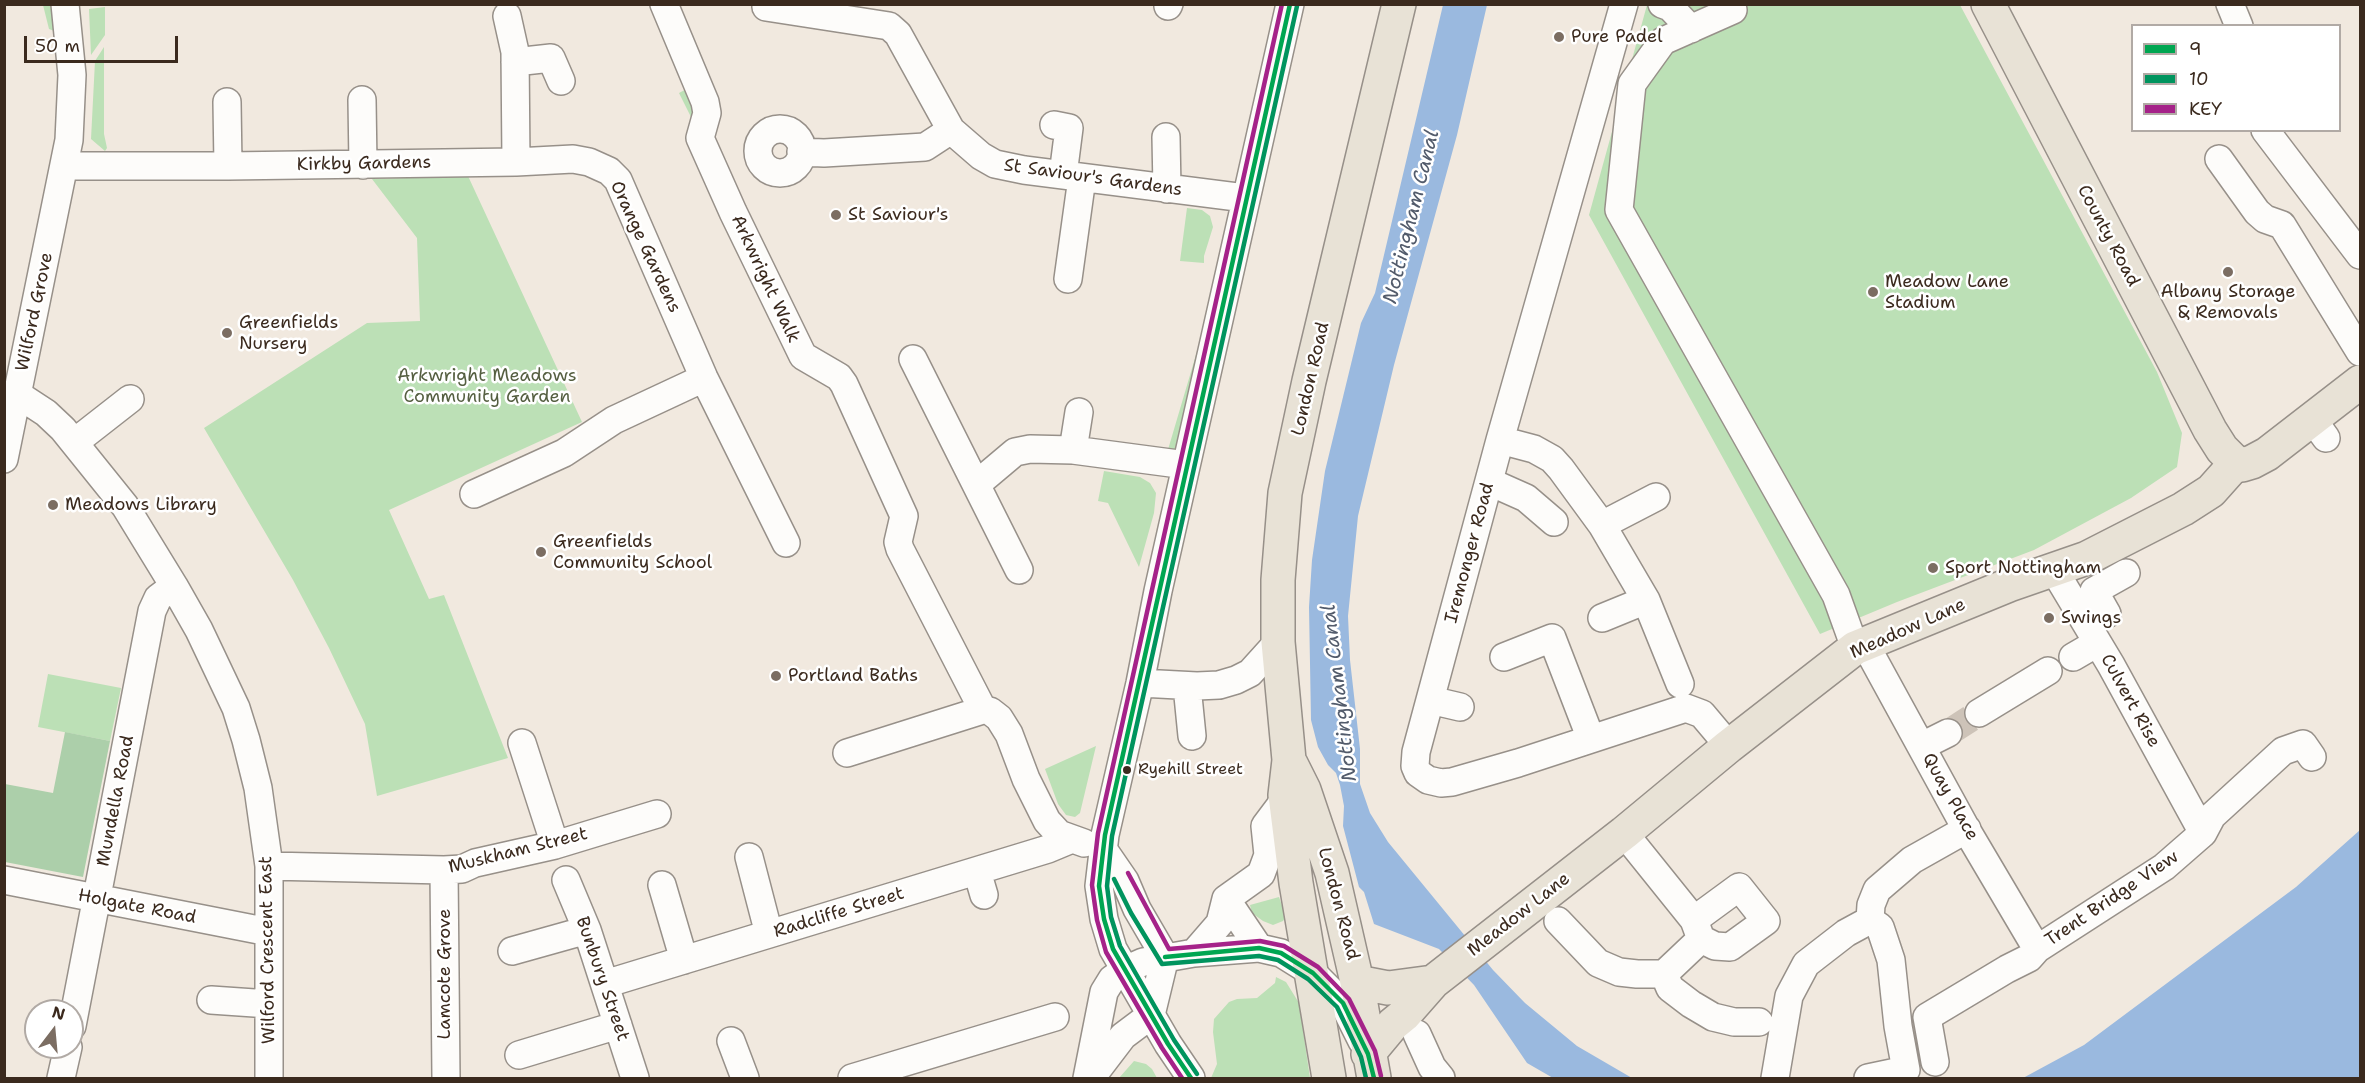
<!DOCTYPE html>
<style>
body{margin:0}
#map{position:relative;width:2365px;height:1083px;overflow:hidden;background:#f1e9df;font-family:"Shantell Sans",sans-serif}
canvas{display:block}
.frame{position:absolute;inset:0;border:6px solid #3b2a1e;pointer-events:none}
.legend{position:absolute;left:2131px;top:24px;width:210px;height:108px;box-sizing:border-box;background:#fff;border:2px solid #b1aaa5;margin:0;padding:8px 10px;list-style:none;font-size:18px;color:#3b2a1e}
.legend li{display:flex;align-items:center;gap:12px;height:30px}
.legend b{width:30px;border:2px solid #b1aaa5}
.north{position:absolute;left:24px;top:999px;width:60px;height:60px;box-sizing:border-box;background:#fff;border:2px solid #b1aaa5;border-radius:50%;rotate:16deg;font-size:16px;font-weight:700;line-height:24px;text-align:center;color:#3b2a1e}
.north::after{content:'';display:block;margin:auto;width:21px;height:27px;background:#7b6d62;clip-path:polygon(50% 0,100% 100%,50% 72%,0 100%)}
.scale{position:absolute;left:24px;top:36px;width:154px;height:27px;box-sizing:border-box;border:3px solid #3b2a1e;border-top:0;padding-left:8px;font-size:18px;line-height:21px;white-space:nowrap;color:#3b2a1e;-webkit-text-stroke:4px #fff;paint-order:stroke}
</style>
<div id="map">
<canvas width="2365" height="1083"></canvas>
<div class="frame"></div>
<ul class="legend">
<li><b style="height:8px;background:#00a651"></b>9</li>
<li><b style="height:8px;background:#00945e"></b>10</li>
<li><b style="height:8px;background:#a52289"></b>KEY</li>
</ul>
<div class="north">N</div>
<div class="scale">50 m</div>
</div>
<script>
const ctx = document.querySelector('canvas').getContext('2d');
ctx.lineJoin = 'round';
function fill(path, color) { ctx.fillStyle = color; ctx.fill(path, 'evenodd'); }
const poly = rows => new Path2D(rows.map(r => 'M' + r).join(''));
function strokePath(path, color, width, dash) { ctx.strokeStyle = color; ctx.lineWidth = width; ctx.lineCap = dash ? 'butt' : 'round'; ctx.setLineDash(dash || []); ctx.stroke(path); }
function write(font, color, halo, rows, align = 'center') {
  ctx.font = font + ' "Shantell Sans",sans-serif'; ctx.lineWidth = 5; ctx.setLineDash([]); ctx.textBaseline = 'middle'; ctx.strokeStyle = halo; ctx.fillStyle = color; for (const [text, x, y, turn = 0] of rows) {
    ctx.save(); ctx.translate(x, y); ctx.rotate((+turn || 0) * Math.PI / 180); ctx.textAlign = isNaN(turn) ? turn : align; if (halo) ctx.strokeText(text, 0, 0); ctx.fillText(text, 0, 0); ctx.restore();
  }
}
fill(poly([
 [43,5,52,5,57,32,49,29],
 [1647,5,1960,5,2157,372,2182,433,2177,467,2131,498,2034,550,1897,602,1820,634,1589,215],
 [105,7,105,35,91,55,89,9],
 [104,47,104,134,107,148,105,151,91,139,95,61],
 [692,86,697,129,679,93],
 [468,176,582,422,389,510,429,599,444,595,508,758,377,796,365,724,329,648,293,580,204,428,367,323,420,321,417,238,372,179],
 [1187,208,1202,210,1210,216,1213,227,1204,256,1204,263,1180,261],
 [1198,348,1200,349,1175,453,1167,453],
 [1104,471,1140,477,1150,483,1156,493,1154,513,1139,567,1108,503,1098,501],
 [48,674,121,688,110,741,38,727],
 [1096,746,1080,813,1075,817,1066,815,1058,804,1045,769],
 [1279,897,1286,917,1283,921,1273,925,1263,921,1252,913,1250,905],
 [1276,977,1286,982,1299,1003,1310,1078,1211,1078,1217,1064,1213,1032,1214,1019,1229,1002,1237,999,1257,998,1275,983],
 [1134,1061,1146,1064,1152,1069,1157,1078,1119,1078]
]), '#bce0b6');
fill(poly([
 [65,732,110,741,83,877,5,862,5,784,53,793]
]), '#accfaa');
fill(poly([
 [1443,5,1487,5,1457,135,1394,365,1358,516,1348,616,1350,660,1360,749,1360,784,1370,813,1388,842,1493,970,1525,1003,1577,1046,1632,1078,1553,1078,1527,1063,1474,985,1439,949,1374,924,1364,892,1359,887,1343,826,1344,806,1340,785,1336,773,1328,765,1318,747,1311,720,1309,607,1312,560,1325,471,1361,323,1375,293],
 [2360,830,2360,1078,2023,1078,2084,1045,2296,887]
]), '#9ab9df');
strokePath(poly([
 [1948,733,1979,713]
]), '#cdc3b8', 27, [27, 14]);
const minor = poly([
 [664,4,705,102,707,113,700,138,733,212,803,356,839,377,844,384,904,516,898,542,900,549,983,710],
 [1624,4,1500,440,1416,752,1415,766,1418,773,1428,780,1441,783,1452,782,1518,763,1686,708,1702,714,1729,746],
 [1662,4,1670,7,1691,29],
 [2230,4,2239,26],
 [1168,6,1169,4],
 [766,7,889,26,898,34,951,130],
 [1733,10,1663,41,1632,84,1619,210,1836,595,1855,648],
 [515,62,551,58,561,81],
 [362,100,363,165],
 [227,102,228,166],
 [1054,125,1069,128,1063,175],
 '758 151a22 22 0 1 1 44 0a22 22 0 1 1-44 0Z',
 [2265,130,2360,255],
 [1166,137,1167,189],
 [801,152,824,153,925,147,951,130,981,156,995,164,1024,170,1245,198],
 [2219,159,2257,212,2265,219,2282,225,2360,352],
 [516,162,573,159,589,162,609,171,618,180,704,378,786,543],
 [66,166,228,166,516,162,515,52,507,16],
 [1068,279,1082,178],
 [913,359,1019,570],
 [17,394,46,413,63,429,125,506,174,586,199,630,236,708,246,740,258,788,269,866,269,1078],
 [2313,420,2326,438],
 [1500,440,1534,449,1552,459,1561,469,1602,525,1646,600,1680,684],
 [75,442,130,399],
 [1073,450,1079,412],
 [4,459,69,140,72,75,65,4],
 [1490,482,1526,498,1554,522],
 [977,484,1015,452,1030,449,1073,450,1186,465],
 [474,494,564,453,614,420,704,378],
 [1602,525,1656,497],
 [2054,570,2111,665,2203,833],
 [2107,614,2094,591,2126,573],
 [1602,618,1646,600],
 [1865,644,1969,834,2037,949],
 [1504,657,1552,638,1591,739],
 [2073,657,2097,643],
 [1140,683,1197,686,1219,685,1236,680,1250,673,1278,642],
 [1187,686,1192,736],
 [1430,700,1460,707],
 [1979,713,2048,671],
 [522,743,555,845],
 [1922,746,1948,733],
 [847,753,983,710,990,711,999,718,1009,734,1026,779,1047,821,1059,834,1084,843],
 [1624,833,1694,920,1701,939,1715,946,1730,947,1766,921,1739,887,1694,920],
 [749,857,769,934],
 [269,866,444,870,462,869,475,863,555,845,657,814],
 [444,870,446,1078],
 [977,871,984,895],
 [4,880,269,932],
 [566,880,587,930,635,1078],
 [662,885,684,960],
 [1226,899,1259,948],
 [1870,920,1871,905,1877,890,1912,860,1967,829],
 [1558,921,1598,963,1619,972,1637,974,1664,974,1701,939],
 [512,951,587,930],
 [1194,953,1220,923,1226,899,1261,874,1268,855,1265,826,1280,806,1285,795],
 [1664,974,1670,988,1691,1004,1713,1017,1734,1022,1759,1022],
 [605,984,1048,849,1072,839],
 [211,1000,269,1004],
 [72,1026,152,611,158,598,174,586],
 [1417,1034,1432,1067,1441,1078],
 [731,1041,745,1078],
 [519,1055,618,1025],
 [1935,1062,1927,1017,2007,969,2029,958,2037,949,2164,867,2203,833,2212,816,2283,751,2303,744,2312,757],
 [61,1078,68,1047],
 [852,1078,1055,1017],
 [1087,1078,1104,992,1112,979,1125,970,1143,962,1194,953,1259,948,1281,953,1313,973,1343,1003,1362,1041],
 [1091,1078,1123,1036,1151,1015,1165,957,1137,909,1125,881,1103,849],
 [1191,1078,1168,1044,1113,949,1104,919,1099,886,1105,835,1140,683,1158,591,1290,4],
 [1775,1078,1789,996,1806,964,1846,933,1870,920,1880,927,1891,960,1898,1026,1906,1070,1868,1078]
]);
const major = poly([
 [1291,764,1304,790,1332,873,1357,982,1374,1078],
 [1357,982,1388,988,1433,982],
 [1368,1054,1393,1024,1404,1015,1433,982,1624,833,1729,746,1855,648,2009,585,2087,558,2183,509,2211,491,2236,463],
 [1329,1078,1296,883,1285,795,1289,760,1278,642,1278,580,1285,493,1309,381,1399,4]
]);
const highway = poly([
 [1988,4,2210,430,2222,449,2236,463,2242,465,2252,462,2267,454,2360,382]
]);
strokePath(minor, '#979089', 30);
strokePath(major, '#979089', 36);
strokePath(highway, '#979089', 36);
strokePath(minor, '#fdfcfa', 27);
strokePath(major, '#e8e2d6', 33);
strokePath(highway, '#e8e2d6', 33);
strokePath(poly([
 [1165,957,1259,948,1281,953,1313,973,1343,1003,1368,1054,1374,1078],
 [1191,1078,1168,1044,1113,949,1104,919,1099,886,1105,835,1290,4]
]), '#00a651', 4.5);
strokePath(poly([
 [1114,879,1131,913,1162,964,1259,956,1278,960,1308,979,1337,1007,1361,1057,1366,1078],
 [1197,1074,1174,1040,1120,946,1111,917,1107,886,1112,836,1297,6]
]), '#00945e', 4.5);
strokePath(poly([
 [1128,873,1169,949,1260,941,1284,946,1318,967,1349,999,1375,1051,1381,1076],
 [1182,1078,1162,1048,1106,952,1097,920,1092,885,1098,833,1282,4]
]), '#a52289', 4.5);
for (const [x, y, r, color] of [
 [1559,37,6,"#7b6d62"],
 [836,215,6,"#7b6d62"],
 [2228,272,6,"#7b6d62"],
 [1873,292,6,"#7b6d62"],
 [227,333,6,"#7b6d62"],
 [53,505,6,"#7b6d62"],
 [541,552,6,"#7b6d62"],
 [1933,568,6,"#7b6d62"],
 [2049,618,6,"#7b6d62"],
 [776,676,6,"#7b6d62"],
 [1127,770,5,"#3b2a1e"]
]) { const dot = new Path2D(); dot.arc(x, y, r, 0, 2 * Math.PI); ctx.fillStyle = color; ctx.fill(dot); strokePath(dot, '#fff', 2); }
write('16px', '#3b2a1e', '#fff', [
 ["Ryehill Street",1138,770]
], 'left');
write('18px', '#3b2a1e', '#fff', [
 ["Pure Padel",1571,37],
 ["St Saviour's",848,215],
 ["Meadow Lane",1885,282],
 ["Stadium",1885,303],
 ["Albany Storage",2228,292,"center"],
 ["& Removals",2228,313,"center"],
 ["Greenfields",239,323],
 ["Nursery",239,344],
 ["Meadows Library",65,505],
 ["Greenfields",553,542],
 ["Community School",553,563],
 ["Sport Nottingham",1945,568],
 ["Swings",2061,618],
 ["Portland Baths",788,676]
], 'left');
write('18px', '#3b2a1e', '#fff', [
 ["Kirkby Gardens",364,164,-1],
 ["St Saviour's Gardens",1093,178,8],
 ["County Road",2108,236,62],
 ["Orange Gardens",645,247,65],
 ["Arkwright Walk",765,279,65],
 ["Wilford Grove",35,312,-78],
 ["London Road",1311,379,-77],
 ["Iremonger Road",1470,553,-75],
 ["Meadow Lane",1908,629,-24],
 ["Culvert Rise",2130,701,61],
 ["Quay Place",1950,797,61],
 ["Mundella Road",116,801,-79],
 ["Muskham Street",518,851,-14],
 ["Trent Bridge View",2112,899,-34],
 ["London Road",1338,904,75],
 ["Holgate Road",137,907,11],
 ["Radcliffe Street",839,913,-17],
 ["Meadow Lane",1519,915,-38],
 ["Wilford Crescent East",268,950,-91],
 ["Lamcote Grove",445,974,-90],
 ["Bunbury Street",602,979,71]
]);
write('18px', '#555f41', '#fff', [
 ["Arkwright Meadows",487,376],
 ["Community Garden",487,397]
]);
write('italic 20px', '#525b6b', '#fff', [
 ["Nottingham Canal",1412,217,-76],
 ["Nottingham Canal",1340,693,-97]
]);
</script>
